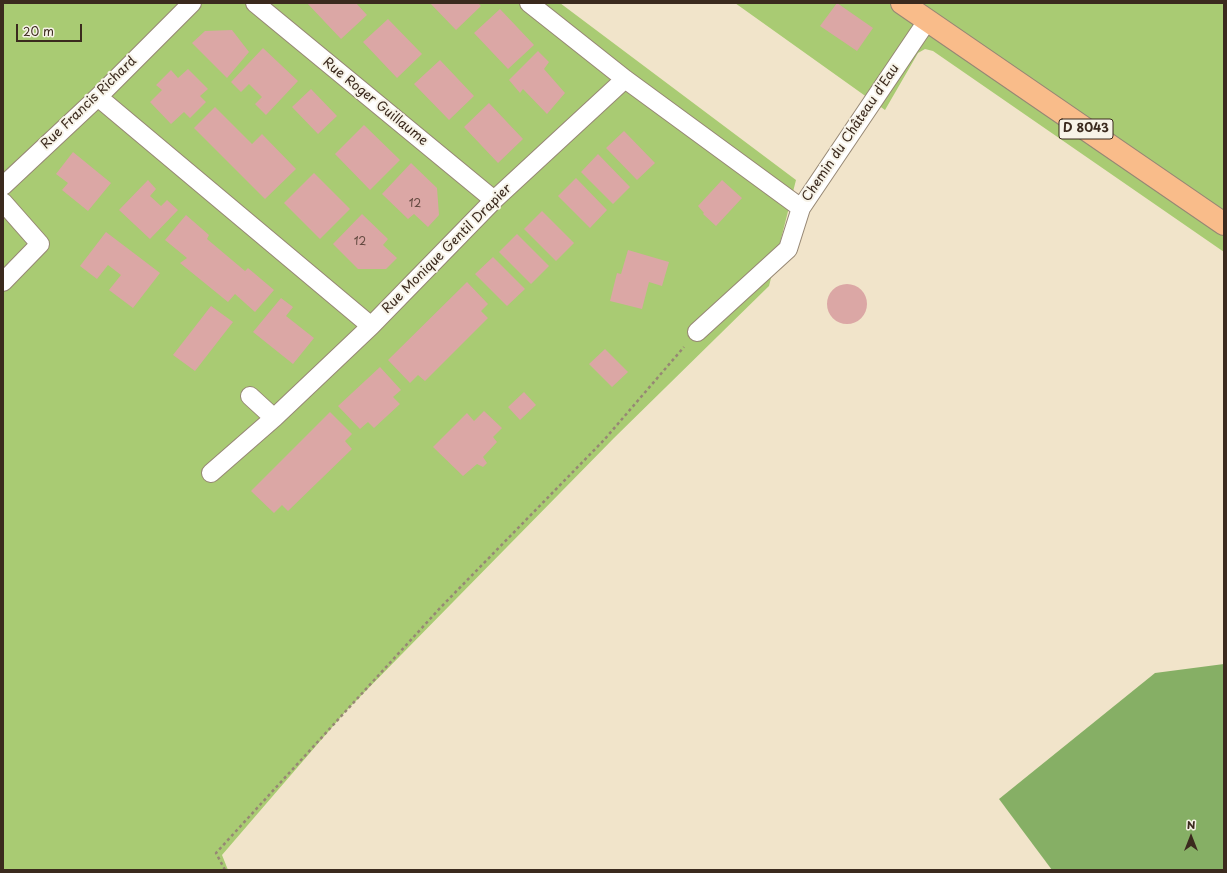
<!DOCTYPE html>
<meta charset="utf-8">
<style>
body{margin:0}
#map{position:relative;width:1227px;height:873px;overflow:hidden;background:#f1e4ca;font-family:"Playpen Sans",sans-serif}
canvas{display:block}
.frame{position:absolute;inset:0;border:4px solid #3b2a1e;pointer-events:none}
.north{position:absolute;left:1171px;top:817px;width:40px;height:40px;-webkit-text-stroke:3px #f7f3e8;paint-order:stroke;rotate:0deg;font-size:11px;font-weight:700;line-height:16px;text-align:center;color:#3b2a1e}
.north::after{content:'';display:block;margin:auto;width:14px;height:18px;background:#3b2a1e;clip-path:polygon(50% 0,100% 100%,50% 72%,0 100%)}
.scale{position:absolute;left:16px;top:24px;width:66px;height:18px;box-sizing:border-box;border:2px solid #3b2a1e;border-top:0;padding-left:5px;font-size:12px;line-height:14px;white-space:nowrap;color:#3b2a1e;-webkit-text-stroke:3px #f7f3e8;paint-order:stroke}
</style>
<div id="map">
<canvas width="1227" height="873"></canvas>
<div class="frame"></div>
<div class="north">N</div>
<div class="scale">20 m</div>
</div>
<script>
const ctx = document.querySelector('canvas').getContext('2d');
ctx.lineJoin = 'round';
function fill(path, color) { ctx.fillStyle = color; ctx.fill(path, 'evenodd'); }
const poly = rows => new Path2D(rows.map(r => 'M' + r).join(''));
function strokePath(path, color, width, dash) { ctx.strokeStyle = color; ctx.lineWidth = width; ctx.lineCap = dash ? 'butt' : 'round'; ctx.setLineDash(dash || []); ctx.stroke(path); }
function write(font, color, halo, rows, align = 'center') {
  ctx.font = font + ' "Playpen Sans",sans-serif'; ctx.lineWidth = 4; ctx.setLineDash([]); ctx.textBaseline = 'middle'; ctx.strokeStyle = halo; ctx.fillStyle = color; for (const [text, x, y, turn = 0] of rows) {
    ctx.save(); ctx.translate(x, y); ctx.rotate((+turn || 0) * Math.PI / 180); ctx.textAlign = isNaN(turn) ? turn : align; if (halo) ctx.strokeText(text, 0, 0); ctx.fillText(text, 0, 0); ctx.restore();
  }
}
fill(poly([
 [3,3,560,3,796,180,769,286,614,438,346,711,222,855,228,870,3,870],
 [735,3,1224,3,1224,252,933,51,925,49,918,53,885,110]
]), '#a9cb73');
fill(poly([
 [1224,664,1224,870,1052,870,999,799,1155,673]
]), '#86af65');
fill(poly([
 [307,3,356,3,367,15,341,39],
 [430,3,478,3,481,6,456,30],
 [837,3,873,28,857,51,820,26],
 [500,9,534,45,508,69,474,33],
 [388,19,422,54,397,78,363,42],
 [232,30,249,52,227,78,192,43,205,31],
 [263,48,298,81,266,115,255,104,262,97,249,84,241,92,231,82],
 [538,51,549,62,544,69,565,93,547,114,523,89,520,93,509,80],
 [440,60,474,96,449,120,414,84],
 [188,69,208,89,200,96,206,102,190,118,184,112,171,124,150,102,162,90,156,85,171,70,178,78],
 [311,89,337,116,318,134,292,107],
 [489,103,523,139,498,163,464,127],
 [215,107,252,144,262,134,296,169,265,199,194,128],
 [364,125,400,160,370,190,335,154],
 [624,131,655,163,637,180,606,148],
 [73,152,111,183,88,211,62,190,68,183,56,174],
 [598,154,630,187,613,204,581,172],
 [411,163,437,188,439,215,428,227,414,214,408,219,382,194],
 [314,173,350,209,320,239,284,203],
 [576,178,607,210,590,228,558,196],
 [148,180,156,189,150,196,161,206,167,200,178,210,150,239,119,210],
 [722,180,742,198,716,226,703,214,704,213,698,206],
 [542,211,574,243,556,261,524,229],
 [362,214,388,239,383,245,397,258,386,269,358,269,333,244],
 [186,215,209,235,207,239,245,271,248,268,274,290,255,312,235,294,228,302,180,263,187,258,165,240],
 [106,232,160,273,133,308,109,290,121,275,108,265,97,279,80,266],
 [517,234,549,266,531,284,499,252],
 [628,250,669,262,662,286,649,282,642,309,610,301,617,273,621,274],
 [493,257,525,289,507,306,475,274],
 [467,282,488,304,481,311,488,318,425,381,418,375,410,383,388,360],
 '827 304a20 20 0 1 1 40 0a20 20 0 1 1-40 0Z',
 [281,298,293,307,286,316,314,338,293,364,253,332],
 [211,306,233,322,195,371,173,355],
 [605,349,628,372,612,387,589,364],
 [380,367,401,390,393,397,400,404,374,428,368,422,360,429,338,406],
 [524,392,536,405,520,420,508,407],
 [484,411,502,428,493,437,497,442,483,457,487,463,483,467,477,464,463,476,433,447,467,413,474,421],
 [330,412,352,434,345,441,352,449,288,511,282,505,274,513,251,491]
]), '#dba7a5');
const minor = poly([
 [255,3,494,200],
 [529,3,625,79,801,208],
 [98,97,371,326],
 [3,186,98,97,192,3],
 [3,202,40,244,3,282],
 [697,332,788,249,801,208,927,21],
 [250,396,274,418],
 [211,473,274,418,371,326,494,200,625,79]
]);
const primary = poly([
 [902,3,1224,224]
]);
strokePath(minor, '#968774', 20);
strokePath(primary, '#968774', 24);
strokePath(poly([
 [225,870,216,853,441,607,604,440,684,347]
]), '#968774', 2.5, [3, 3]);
strokePath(minor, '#fff', 18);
strokePath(primary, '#f9bc8a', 22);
write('11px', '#634940', null, [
 ["12",415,204],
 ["12",360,242]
]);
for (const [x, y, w] of [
 [1086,129,54]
]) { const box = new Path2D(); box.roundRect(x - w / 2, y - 10, w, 20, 3); ctx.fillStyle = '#f7f3e8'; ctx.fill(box); strokePath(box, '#3b2a1e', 1); }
write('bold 12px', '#3b2a1e', null, [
 ["D 8043",1086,129]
]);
write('13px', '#3b2a1e', '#f7f3e8', [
 ["Rue Roger Guillaume",375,102,39],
 ["Rue Francis Richard",89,103,-44],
 ["Chemin du Château d'Eau",851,133,-56],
 ["Rue Monique Gentil Drapier",447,249,-45]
]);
</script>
